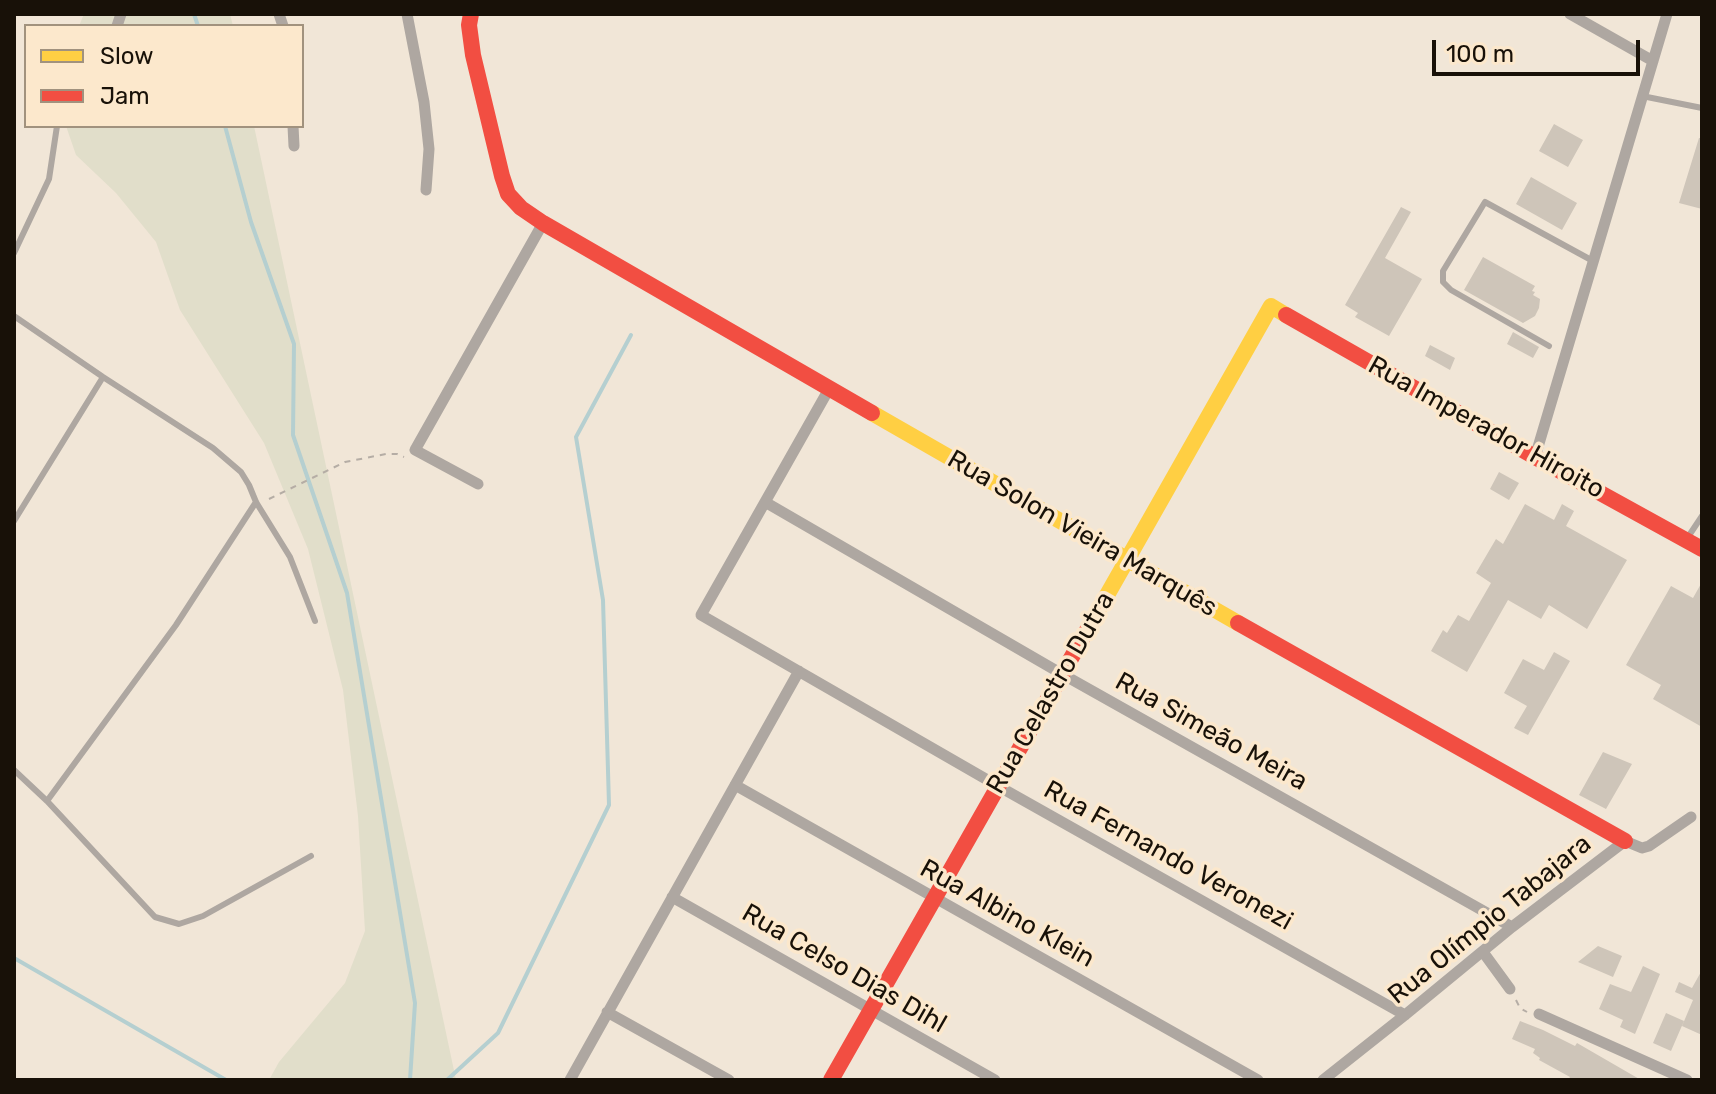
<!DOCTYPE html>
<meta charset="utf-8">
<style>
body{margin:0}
#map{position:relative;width:1716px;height:1094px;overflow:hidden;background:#f1e6d7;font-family:Rubik,sans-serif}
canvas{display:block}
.frame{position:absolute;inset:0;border:16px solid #181108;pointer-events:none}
.legend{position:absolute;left:24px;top:24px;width:280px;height:104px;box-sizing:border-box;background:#fce8cc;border:2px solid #a1927e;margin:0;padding:10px 14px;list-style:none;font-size:24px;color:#181108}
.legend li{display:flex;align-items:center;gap:16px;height:40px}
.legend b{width:40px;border:2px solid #a1927e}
.scale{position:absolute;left:1432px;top:40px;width:208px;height:36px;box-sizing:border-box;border:4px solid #181108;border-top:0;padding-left:10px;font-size:24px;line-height:28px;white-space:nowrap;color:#181108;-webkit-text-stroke:6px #fce8cc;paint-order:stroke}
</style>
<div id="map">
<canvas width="1716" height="1094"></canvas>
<div class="frame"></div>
<ul class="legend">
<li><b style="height:10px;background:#ffcf43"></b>Slow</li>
<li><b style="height:10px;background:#f24e42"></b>Jam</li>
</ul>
<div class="scale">100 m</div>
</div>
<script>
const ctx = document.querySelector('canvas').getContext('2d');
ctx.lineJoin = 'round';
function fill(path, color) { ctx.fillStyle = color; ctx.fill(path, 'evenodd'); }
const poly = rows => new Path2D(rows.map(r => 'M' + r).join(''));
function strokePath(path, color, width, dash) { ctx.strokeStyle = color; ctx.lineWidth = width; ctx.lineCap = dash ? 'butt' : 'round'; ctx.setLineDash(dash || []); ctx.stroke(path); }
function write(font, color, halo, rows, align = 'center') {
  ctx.font = font + ' Rubik,sans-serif'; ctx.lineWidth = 7; ctx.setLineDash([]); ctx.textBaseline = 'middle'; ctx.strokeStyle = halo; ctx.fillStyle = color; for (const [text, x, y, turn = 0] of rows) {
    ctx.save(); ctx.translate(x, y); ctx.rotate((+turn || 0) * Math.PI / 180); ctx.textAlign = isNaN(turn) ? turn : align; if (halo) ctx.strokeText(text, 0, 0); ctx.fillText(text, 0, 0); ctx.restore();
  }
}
fill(poly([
 [84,14,230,14,233,26,79,26],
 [66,126,254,126,456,1080,269,1080,279,1062,345,983,365,931,358,816,343,690,308,549,264,443,180,310,156,242,116,193,76,155]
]), '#e1deca');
strokePath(poly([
 [194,14,198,26],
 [225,126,251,222,294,344,293,435,347,593,415,1003,410,1080],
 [14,958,226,1080],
 [447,1080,498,1033,609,805,603,600,576,437,631,335]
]), '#b5cfd0', 4);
fill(poly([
 [1554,124,1583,140,1568,167,1539,151],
 [1699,138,1702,138,1702,209,1679,203],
 [1531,177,1577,203,1562,230,1516,204],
 [1401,207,1411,212,1385,258,1422,279,1389,336,1355,317,1358,313,1345,305],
 [1483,257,1535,286,1532,291,1535,292,1533,295,1540,299,1539,308,1535,316,1523,323,1464,290],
 [1513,332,1539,347,1533,358,1507,344],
 [1430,345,1455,358,1450,370,1425,356],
 [1499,472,1519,483,1509,500,1490,489],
 [1525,504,1554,520,1562,504,1574,511,1566,526,1627,560,1587,629,1549,605,1541,619,1508,600,1467,672,1431,651,1443,630,1447,633,1458,615,1469,621,1491,583,1476,573,1496,539,1503,544],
 [1702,582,1702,727,1653,699,1661,685,1626,665,1671,586,1693,598],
 [1554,652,1570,661,1528,735,1514,728,1527,706,1504,693,1523,659,1544,670],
 [1603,752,1632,764,1606,809,1579,795],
 [1598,946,1622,956,1613,977,1578,962],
 [1643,966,1660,974,1635,1034,1620,1027,1623,1020,1599,1009,1610,984,1631,992],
 [1702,970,1702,1035,1682,1026,1693,1000,1675,992,1679,982,1692,988],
 [1666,1013,1684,1021,1671,1051,1653,1043],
 [1520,1021,1543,1030,1575,1046,1577,1043,1641,1080,1568,1080,1570,1077,1539,1060,1540,1058,1533,1053,1535,1049,1512,1039]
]), '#cec5b9');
strokePath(poly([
 [269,499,345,462,386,454,397,454,404,457],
 [1516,1000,1520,1008,1527,1012]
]), '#b5ada5', 2, [6, 6]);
strokePath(poly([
 [1642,96,1702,108],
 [14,253,49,179,57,126],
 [14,316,103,377,213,448,241,472,249,485,256,502,290,557,315,621],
 [1549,346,1451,290,1443,282,1443,271,1485,202,1593,261],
 [14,521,103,377],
 [1686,540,1702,516],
 [14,770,47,801,155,917,179,924,203,916,311,856],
 [47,801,176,625,256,502]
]), '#aea7a1', 6);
strokePath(poly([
 [279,14,283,26],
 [407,14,424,102,429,149,426,190],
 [1570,14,1653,61],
 [117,26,121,14],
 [293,126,294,146],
 [829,389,701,615,998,786,1405,1015],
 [1535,457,1667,14],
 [478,484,415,450,543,223],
 [765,502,1062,674,1512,927],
 [735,785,1258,1080],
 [672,897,995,1080],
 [1483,952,1510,989],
 [607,1012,729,1080],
 [1539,1014,1687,1080],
 [570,1080,799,671],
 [1323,1080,1405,1015,1512,927,1625,841,1642,848,1649,846,1691,817]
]), '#aea7a1', 11);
strokePath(poly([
 [872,413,1238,623],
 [1098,611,1271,306,1286,315]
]), '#ffcf43', 16);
strokePath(poly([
 [471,14,469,25,473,55,502,176,508,194,521,208,543,223,872,413],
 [1286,315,1535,457,1702,549],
 [1238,623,1625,841],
 [831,1080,1098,611]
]), '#f24e42', 16);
write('26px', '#181108', '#fce8cc', [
 ["Rua Imperador Hiroito",1486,428,29],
 ["Rua Solon Vieira Marquês",1082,534,30],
 ["Rua Celastro Dutra",1051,693,-60],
 ["Rua Simeão Meira",1211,732,29],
 ["Rua Fernando Veronezi",1168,856,29],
 ["Rua Albino Klein",1007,914,29],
 ["Rua Olímpio Tabajara",1490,920,-39],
 ["Rua Celso Dias Dihl",844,969,30]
]);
</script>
